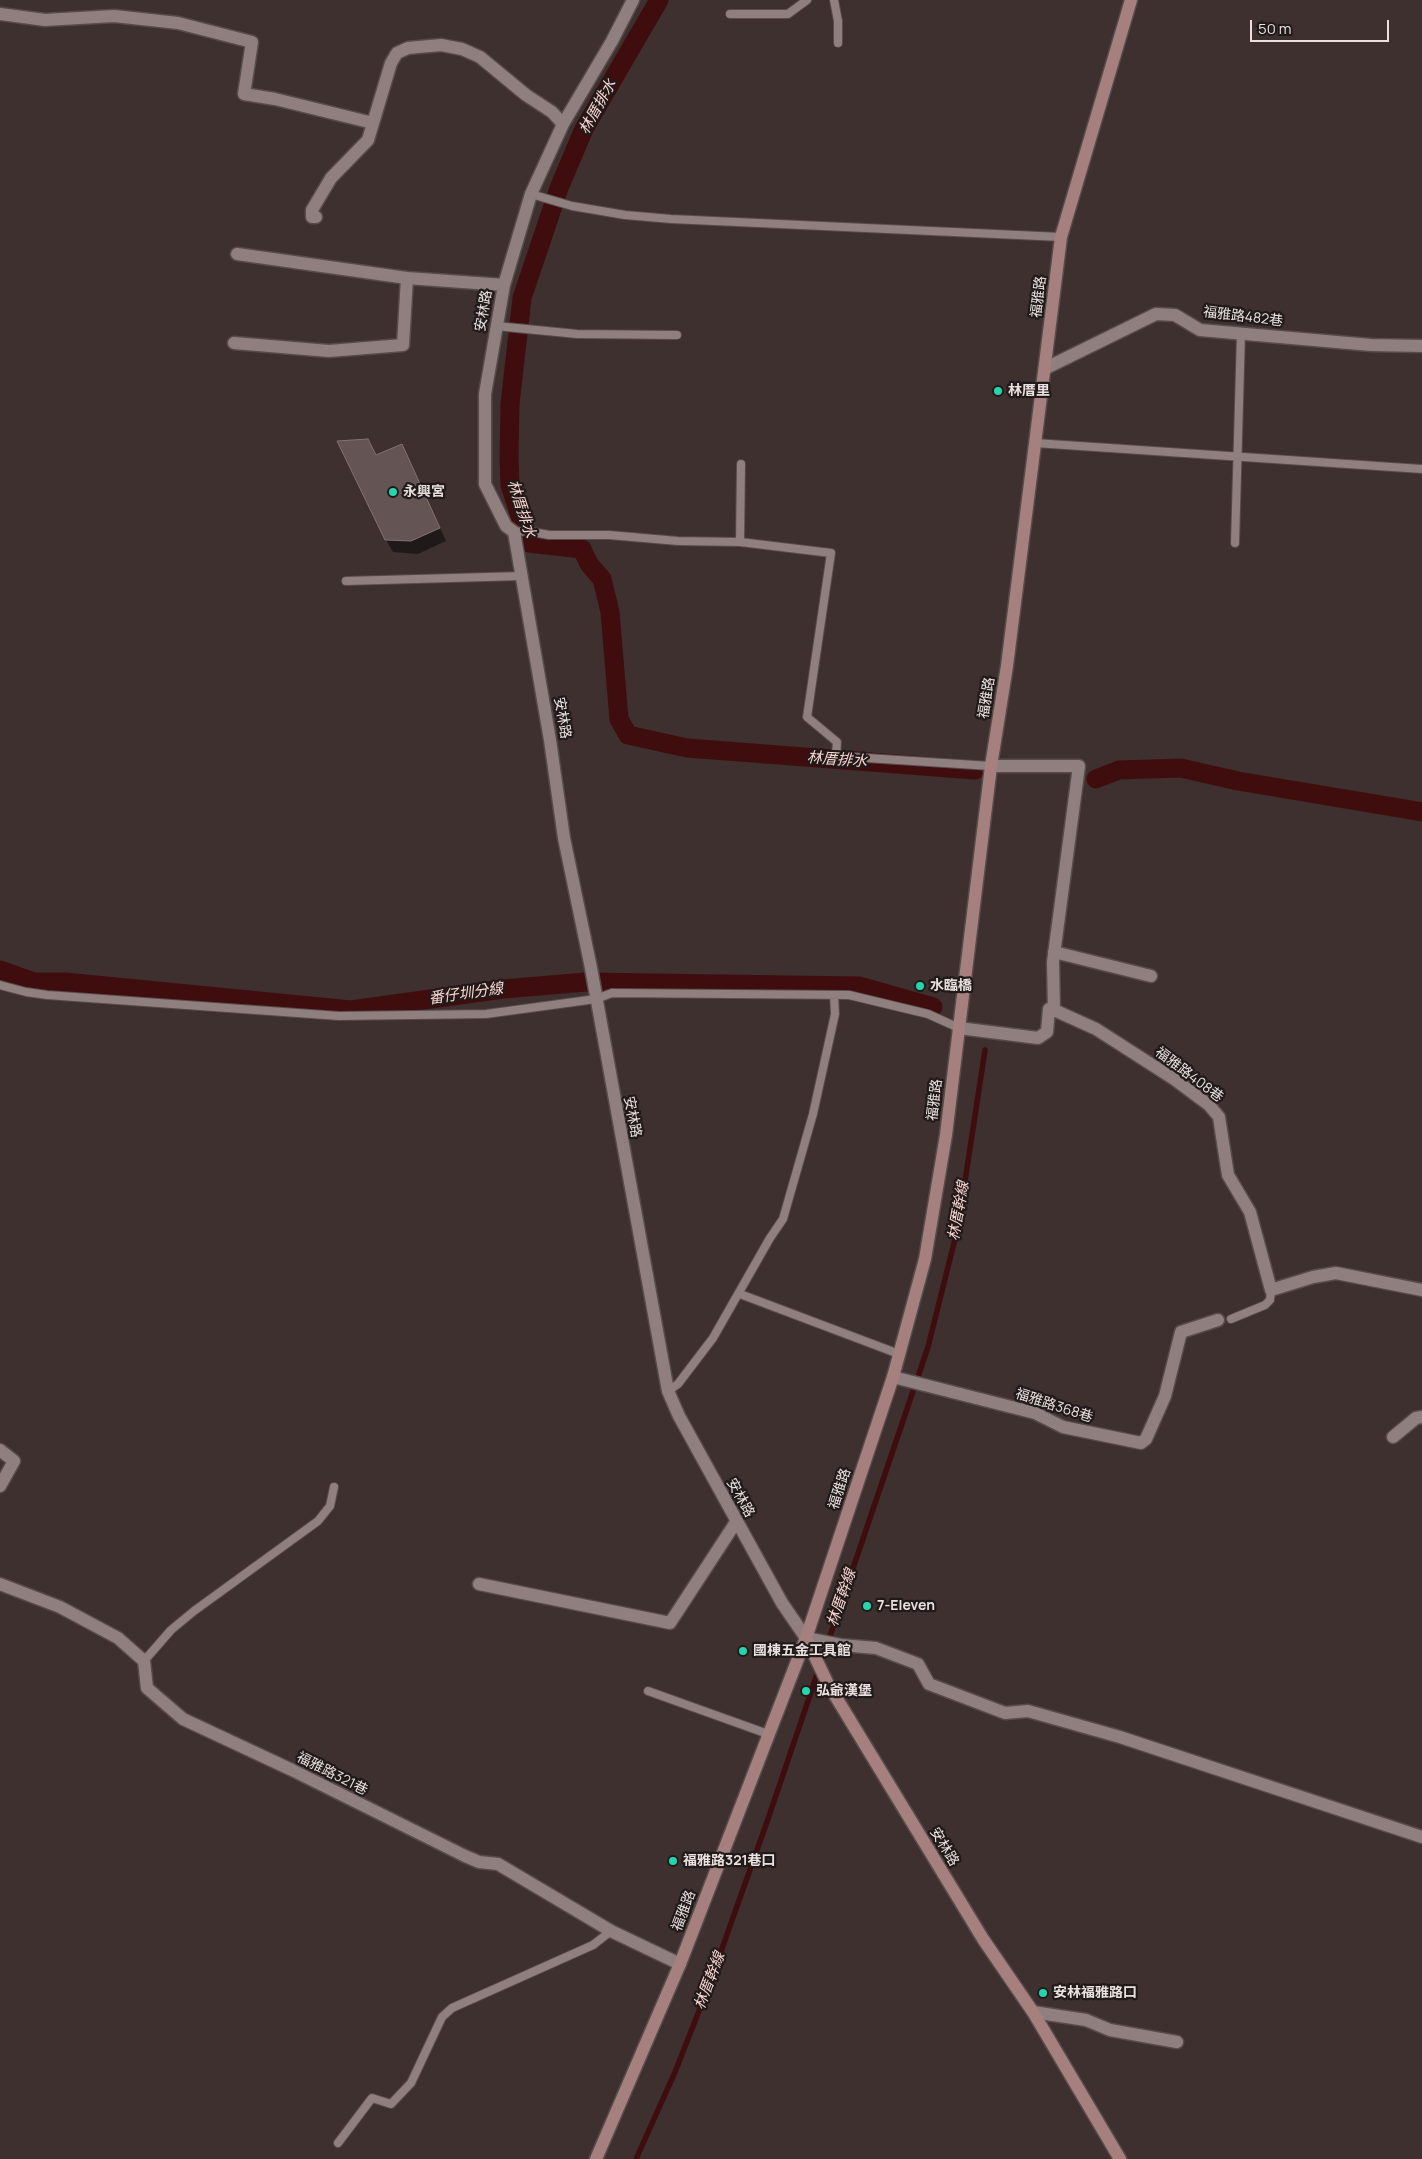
<!DOCTYPE html>
<meta charset="utf-8">
<style>
body{margin:0}
#map{position:relative;width:1422px;height:2159px;overflow:hidden;background:#3d302f;font-family:Manrope,sans-serif}
canvas{display:block}
.scale{position:absolute;left:1250px;top:20px;width:139px;height:22px;box-sizing:border-box;border:2px solid #e9e0df;border-top:0;padding-left:6px;font-size:15px;line-height:18px;white-space:nowrap;color:#e9e0df;-webkit-text-stroke:4px #201a19;paint-order:stroke}
</style>
<div id="map">
<canvas width="1422" height="2159"></canvas>
<div class="scale">50 m</div>
</div>
<script>
const ctx = document.querySelector('canvas').getContext('2d');
ctx.lineJoin = 'round';
function fill(path, color) { ctx.fillStyle = color; ctx.fill(path, 'evenodd'); }
const poly = rows => new Path2D(rows.map(r => 'M' + r).join(''));
function strokePath(path, color, width, dash) { ctx.strokeStyle = color; ctx.lineWidth = width; ctx.lineCap = dash ? 'butt' : 'round'; ctx.setLineDash(dash || []); ctx.stroke(path); }
function write(font, color, halo, rows, align = 'center') {
  ctx.font = font + ' Manrope,"Noto Sans TC",sans-serif'; ctx.lineWidth = 4.5; ctx.setLineDash([]); ctx.textBaseline = 'middle'; ctx.strokeStyle = halo; ctx.fillStyle = color; for (const [text, x, y, turn = 0] of rows) {
    ctx.save(); ctx.translate(x, y); ctx.rotate((+turn || 0) * Math.PI / 180); ctx.textAlign = isNaN(turn) ? turn : align; if (halo) ctx.strokeText(text, 0, 0); ctx.fillText(text, 0, 0); ctx.restore();
  }
}
fill(poly([
 [368,440,377,456,402,445,446,541,418,554,393,552,386,540]
]), '#0007');
strokePath(poly([
 [636,2159,675,2072,708,1988,768,1819,928,1347,958,1227,985,1050]
]), '#400d0f', 5.5);
strokePath(poly([
 [659,0,584,129,559,188,522,298,510,404,509,458,510,485,529,543,582,549,589,564,602,579,610,612,619,719,628,735,687,748,975,770],
 [1096,779,1119,770,1181,768,1238,781,1422,812],
 [0,970,34,982,65,982,351,1010,503,989,586,982,859,986,933,1007]
]), '#400d0f', 19);
const building = poly([
 [368,439,376,455,402,444,440,528,411,541,385,540,337,441,368,439]
]);
fill(building, '#645554');
strokePath(building, '#827371', 1);
const lane = poly([
 [834,0,838,21,838,43],
 [730,14,788,14,807,0],
 [531,194,572,206,625,215,671,219,1061,237],
 [496,326,577,334,677,335],
 [1035,443,1422,469],
 [514,532,527,531,549,535,609,535,678,541,740,542,831,553,807,717,837,742,836,756,991,766],
 [740,542,741,464],
 [1235,543,1241,333],
 [346,581,522,576],
 [0,985,26,992,47,995,339,1016,486,1014,596,999,612,993,849,995,928,1014,959,1028],
 [740,1294,899,1354],
 [1231,1319,1265,1305,1270,1300,1271,1290],
 [668,1391,678,1384,713,1338,770,1238,783,1219,813,1114,835,1014,834,995],
 [144,1661,171,1630,194,1611,318,1521,330,1506,334,1487],
 [648,1691,768,1734],
 [338,2143,372,2098,391,2104,411,2083,442,2017,452,2008,593,1945,611,1931]
]);
const street = poly([
 [633,0,612,41,563,124,531,194,504,285,485,394,485,484,506,526,514,532,550,740,564,838,591,968,668,1391,679,1416,782,1603,806,1638,841,1645,876,1648,918,1664,929,1684,1005,1713,1028,1711,1120,1737,1422,1837],
 [0,14,45,20,114,16,178,23,252,42,244,94,275,99,373,123],
 [316,217,312,217,312,210,331,178,368,140,391,63,397,53,408,48,441,45,462,49,480,57,526,95,552,112,563,124],
 [237,254,407,278,504,285],
 [234,343,329,351,403,345,407,278],
 [1046,368,1156,314,1175,315,1200,330,1371,345,1422,346],
 [991,766,1079,766,1053,962,1054,1010],
 [1054,952,1151,976],
 [959,1028,1038,1038,1047,1032,1049,1009,1054,1010,1096,1029,1121,1045,1174,1079,1209,1105,1219,1117,1228,1175,1250,1212,1271,1290,1313,1277,1336,1273,1422,1290],
 [893,1377,1035,1413,1063,1427,1141,1443,1146,1439,1165,1396,1181,1332,1218,1320],
 [1393,1437,1416,1418,1422,1417],
 [0,1450,14,1461,0,1486],
 [0,1584,60,1607,118,1638,144,1661,147,1688,183,1719,292,1770,465,1856,479,1862,498,1864,611,1931,680,1964],
 [479,1584,670,1623,736,1522],
 [1033,2012,1086,2020,1110,2030,1177,2042]
]);
const secondary = poly([
 [806,1638,828,1684,983,1939,1033,2012,1120,2159],
 [596,2159,680,1964,806,1638,893,1377,925,1259,946,1135,991,766,1007,666,1061,237,1131,0]
]);
strokePath(lane, '#574c4b', 10);
strokePath(street, '#574c4b', 15);
strokePath(secondary, '#574c4b', 15);
strokePath(lane, '#8f7f7e', 8);
strokePath(street, '#8f7f7e', 12);
strokePath(secondary, '#a6807e', 12);
for (const [x, y, r, color] of [
 [998,391,5,"#25d5ae"],
 [393,492,5,"#25d5ae"],
 [920,986,5,"#25d5ae"],
 [867,1606,5,"#25d5ae"],
 [743,1651,5,"#25d5ae"],
 [806,1691,5,"#25d5ae"],
 [673,1861,5,"#25d5ae"],
 [1043,1993,5,"#25d5ae"]
]) { const dot = new Path2D(); dot.arc(x, y, r, 0, 2 * Math.PI); ctx.fillStyle = color; ctx.fill(dot); strokePath(dot, '#201a19', 2); }
write('14px', '#e9e0df', '#201a19', [
 ["福雅路",1039,297,-83],
 ["安林路",484,311,-80],
 ["福雅路482巷",1243,317,7],
 ["福雅路",987,698,-81],
 ["安林路",562,718,80],
 ["福雅路408巷",1189,1075,37],
 ["福雅路",935,1100,-83],
 ["安林路",632,1117,79],
 ["福雅路368巷",1054,1406,18],
 ["福雅路",840,1489,-72],
 ["安林路",740,1498,61],
 ["福雅路321巷",332,1774,27],
 ["安林路",944,1847,59],
 ["福雅路",684,1911,-69]
]);
write('bold 14px', '#e9e0df', '#201a19', [
 ["林厝里",1008,391],
 ["永興宮",403,492],
 ["水臨橋",930,986],
 ["7-Eleven",877,1606],
 ["國棟五金工具館",753,1651],
 ["弘爺漢堡",816,1691],
 ["福雅路321巷口",683,1861],
 ["安林福雅路口",1053,1993]
], 'left');
write('italic 15px', '#fad4d1', '#201a19', [
 ["林厝排水",598,107,-61],
 ["林厝排水",521,509,72],
 ["林厝排水",837,760,4],
 ["番仔圳分線",466,994,-8],
 ["林厝幹線",959,1211,-80],
 ["林厝幹線",842,1598,-71],
 ["林厝幹線",710,1981,-69]
]);
</script>
